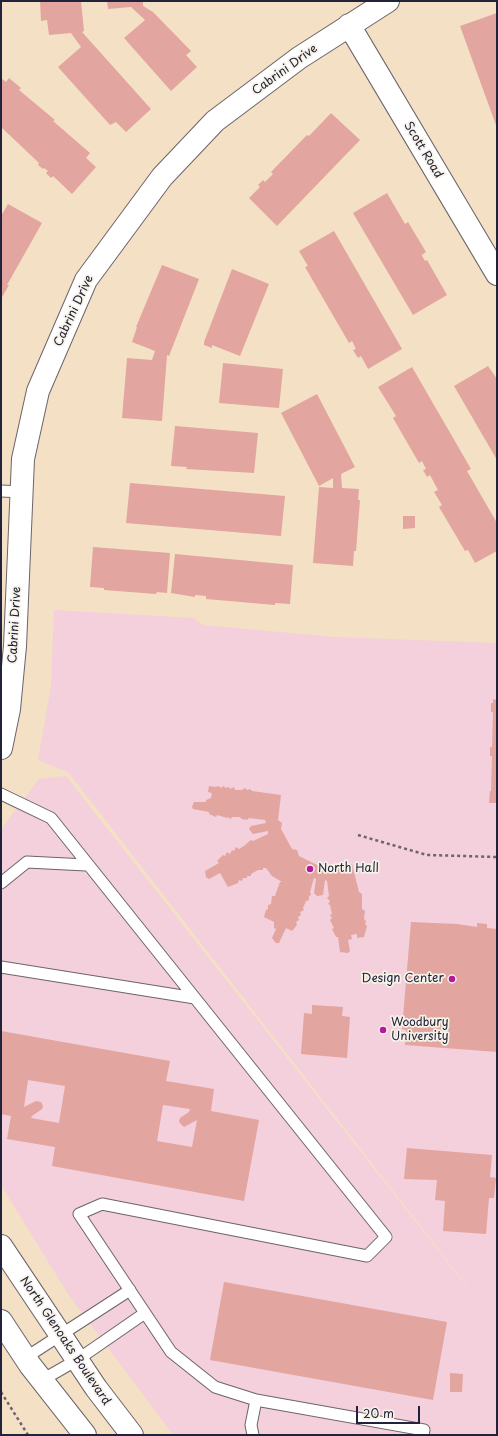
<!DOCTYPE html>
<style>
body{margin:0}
#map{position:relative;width:498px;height:1436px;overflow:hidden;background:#f4e0c4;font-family:"Playpen Sans",sans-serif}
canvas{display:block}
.frame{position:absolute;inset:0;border:2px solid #22223b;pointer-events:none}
.scale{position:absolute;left:356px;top:1406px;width:64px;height:18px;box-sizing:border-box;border:2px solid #22223b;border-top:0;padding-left:5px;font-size:12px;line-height:14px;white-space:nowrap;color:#22223b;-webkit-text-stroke:3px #f7f3e8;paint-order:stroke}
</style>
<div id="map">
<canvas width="498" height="1436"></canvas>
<div class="frame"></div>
<div class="scale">20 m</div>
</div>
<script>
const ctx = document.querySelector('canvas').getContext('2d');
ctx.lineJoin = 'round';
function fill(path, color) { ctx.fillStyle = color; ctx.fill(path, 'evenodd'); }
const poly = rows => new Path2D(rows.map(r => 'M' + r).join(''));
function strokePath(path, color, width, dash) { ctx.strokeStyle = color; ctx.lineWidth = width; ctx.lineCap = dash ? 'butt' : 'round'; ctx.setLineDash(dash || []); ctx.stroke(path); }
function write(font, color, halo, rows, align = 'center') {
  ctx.font = font + ' "Playpen Sans",sans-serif'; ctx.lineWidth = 3.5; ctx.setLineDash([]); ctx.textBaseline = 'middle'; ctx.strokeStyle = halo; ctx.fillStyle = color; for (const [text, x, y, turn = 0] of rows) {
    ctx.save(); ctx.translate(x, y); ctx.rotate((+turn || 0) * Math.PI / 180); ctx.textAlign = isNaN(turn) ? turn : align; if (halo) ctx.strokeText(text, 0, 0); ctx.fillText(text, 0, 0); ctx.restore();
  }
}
fill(poly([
 [54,610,194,618,203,625,334,637,497,643,497,1435,173,1435,68,1294,1,1185,1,829,39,779,66,776,467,1287,464,1382,467,1286,69,773,38,760,51,686]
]), '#f4cfdc');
fill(poly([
 [40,1,81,1,84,31,82,32,151,109,126,132,116,122,110,125,58,67,81,47,71,33,49,35,47,20,41,21],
 [107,1,143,1,143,6,153,12,191,51,186,55,197,67,171,91,124,38,145,20,131,7,108,9],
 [497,13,497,128,460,26],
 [1,78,6,82,9,78,21,88,19,90,55,120,53,121,90,153,86,158,96,167,72,194,53,176,51,178,46,173,48,171,44,168,43,169,38,165,39,163,1,127],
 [331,113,360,140,277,226,249,198,260,187,258,185,263,180,265,182,273,174,271,172,307,135,309,136],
 [387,193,405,224,408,222,426,252,422,255,421,254,425,261,427,260,447,295,413,315,353,213],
 [8,204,42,223,7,285,9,285,1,299,1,216],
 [334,231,402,349,368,369,361,356,358,358,353,350,356,349,352,341,349,343,305,267,308,266,299,251],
 [162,265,199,279,169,356,167,355,162,421,122,418,127,358,152,360,155,351,132,342,137,327,136,327],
 [232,269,269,284,240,356,212,345,212,348,204,345,204,342],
 [223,363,283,369,279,408,219,403],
 [488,366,497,379,497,460,454,386],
 [412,367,471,469,467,471,497,523,497,551,475,563,468,550,465,551,439,507,442,505,434,492,438,490,430,475,427,477,423,470,426,469,422,461,419,463,393,418,396,416,378,387],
 [317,394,355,467,341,474,342,488,359,489,358,500,360,500,356,551,354,551,353,566,313,563,319,487,333,488,333,478,319,486,281,413],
 [175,426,258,433,254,473,186,469,187,467,171,466],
 [130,483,285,496,281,536,126,523],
 [403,516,415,516,415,528,403,529],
 [93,547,170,553,167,593,157,592,156,594,104,590,104,588,90,587],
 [175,554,293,565,290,604,275,603,275,605,206,599,206,596,195,595,195,597,171,593],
 [493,699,497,700,497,803,489,803,490,791,491,791,492,756,490,756,490,747,492,747,493,712,491,712,491,703,493,703],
 [209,786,215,787,219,786,220,788,224,786,225,788,229,787,230,789,234,787,235,790,242,790,245,788,247,790,250,789,252,791,281,795,278,820,282,823,281,829,292,849,297,850,299,856,319,866,323,863,326,865,328,868,352,864,359,892,362,894,362,909,365,911,364,919,366,921,365,924,367,926,364,937,357,938,357,934,351,935,352,939,348,940,350,951,348,953,340,952,338,937,336,937,332,929,334,928,330,920,332,918,330,915,332,914,330,905,328,904,330,901,327,898,329,896,327,881,325,880,323,895,317,896,314,893,316,879,314,878,310,892,311,895,309,896,309,900,306,901,303,908,304,910,300,912,301,915,298,917,299,920,296,922,297,925,292,931,286,928,279,943,276,943,272,938,276,929,274,928,274,922,264,917,266,910,268,909,268,905,271,904,272,896,275,896,280,882,282,882,272,876,266,868,263,868,263,870,258,870,251,874,251,876,247,876,247,878,243,878,242,881,239,880,238,883,228,887,220,873,209,879,206,877,205,871,219,863,217,861,223,855,225,856,227,852,230,854,232,850,234,851,236,847,239,849,244,846,251,840,253,841,268,834,268,831,253,834,249,829,251,826,266,823,265,820,249,818,247,820,245,819,244,820,239,817,232,817,231,819,227,817,227,818,217,815,216,817,209,814,209,812,193,809,192,807,194,802,206,802,206,800,211,798,212,793,208,792],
 [411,922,457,924,477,927,477,923,487,924,487,928,497,929,497,1052,405,1045,406,1030,402,1029],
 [312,1005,343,1007,342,1016,350,1017,347,1058,301,1054,304,1013,312,1014],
 [1,1031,170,1061,166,1081,214,1089,211,1111,259,1120,244,1201,52,1166,55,1147,7,1139,11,1116,1,1114],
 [28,1080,65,1086,59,1123,31,1118,32,1116,42,1109,43,1106,41,1102,36,1101,24,1107],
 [163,1105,190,1109,189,1112,180,1118,179,1122,184,1127,197,1120,192,1147,157,1141],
 [407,1148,492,1155,490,1177,496,1178,494,1198,489,1198,486,1234,443,1231,445,1201,435,1200,437,1180,404,1179],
 [224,1282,447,1322,433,1400,210,1360],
 [450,1373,463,1374,462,1392,450,1392]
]), '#e2a5a0');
const service = poly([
 [1,491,22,492],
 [1,794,51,818,386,1237,367,1256,102,1204,79,1214,171,1352,215,1387,256,1400],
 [1,883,27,862,86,865],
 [1,967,195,998],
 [25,1358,130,1290],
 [42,1380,77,1360,145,1313],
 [253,1435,251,1425,256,1400,424,1430,423,1435]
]);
const minor = poly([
 [349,25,497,274],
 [1,748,9,709,15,646,23,459,38,391,86,280,162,177,215,121,299,58,388,1]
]);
const secondary = poly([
 [1,1246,96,1388,132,1435],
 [1,1321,30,1365,85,1435]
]);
strokePath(service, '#6c646b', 13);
strokePath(minor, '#6c646b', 24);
strokePath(secondary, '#6c646b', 24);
strokePath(poly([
 [358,835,427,855,497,857],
 [1,1392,28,1435]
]), '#6c646b', 2.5, [3, 3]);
strokePath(service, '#fff', 11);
strokePath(minor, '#fff', 22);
strokePath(secondary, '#fff', 22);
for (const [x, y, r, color] of [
 [310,869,4,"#b5179e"],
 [452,979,4,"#b5179e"],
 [383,1030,4,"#b5179e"]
]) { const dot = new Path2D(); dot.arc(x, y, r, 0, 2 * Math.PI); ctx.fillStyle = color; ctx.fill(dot); strokePath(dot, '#f7f3e8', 1.5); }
write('12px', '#22223b', '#f7f3e8', [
 ["Cabrini Drive",285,70,-36],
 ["Scott Road",423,150,59],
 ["Cabrini Drive",74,311,-65],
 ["Cabrini Drive",15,625,-87],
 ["North Glenoaks Boulevard",65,1341,56]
]);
write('12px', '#22223b', '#f7f3e8', [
 ["North Hall",318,869],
 ["Design Center",444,979,"right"],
 ["Woodbury",391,1023],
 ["University",391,1037]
], 'left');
</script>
